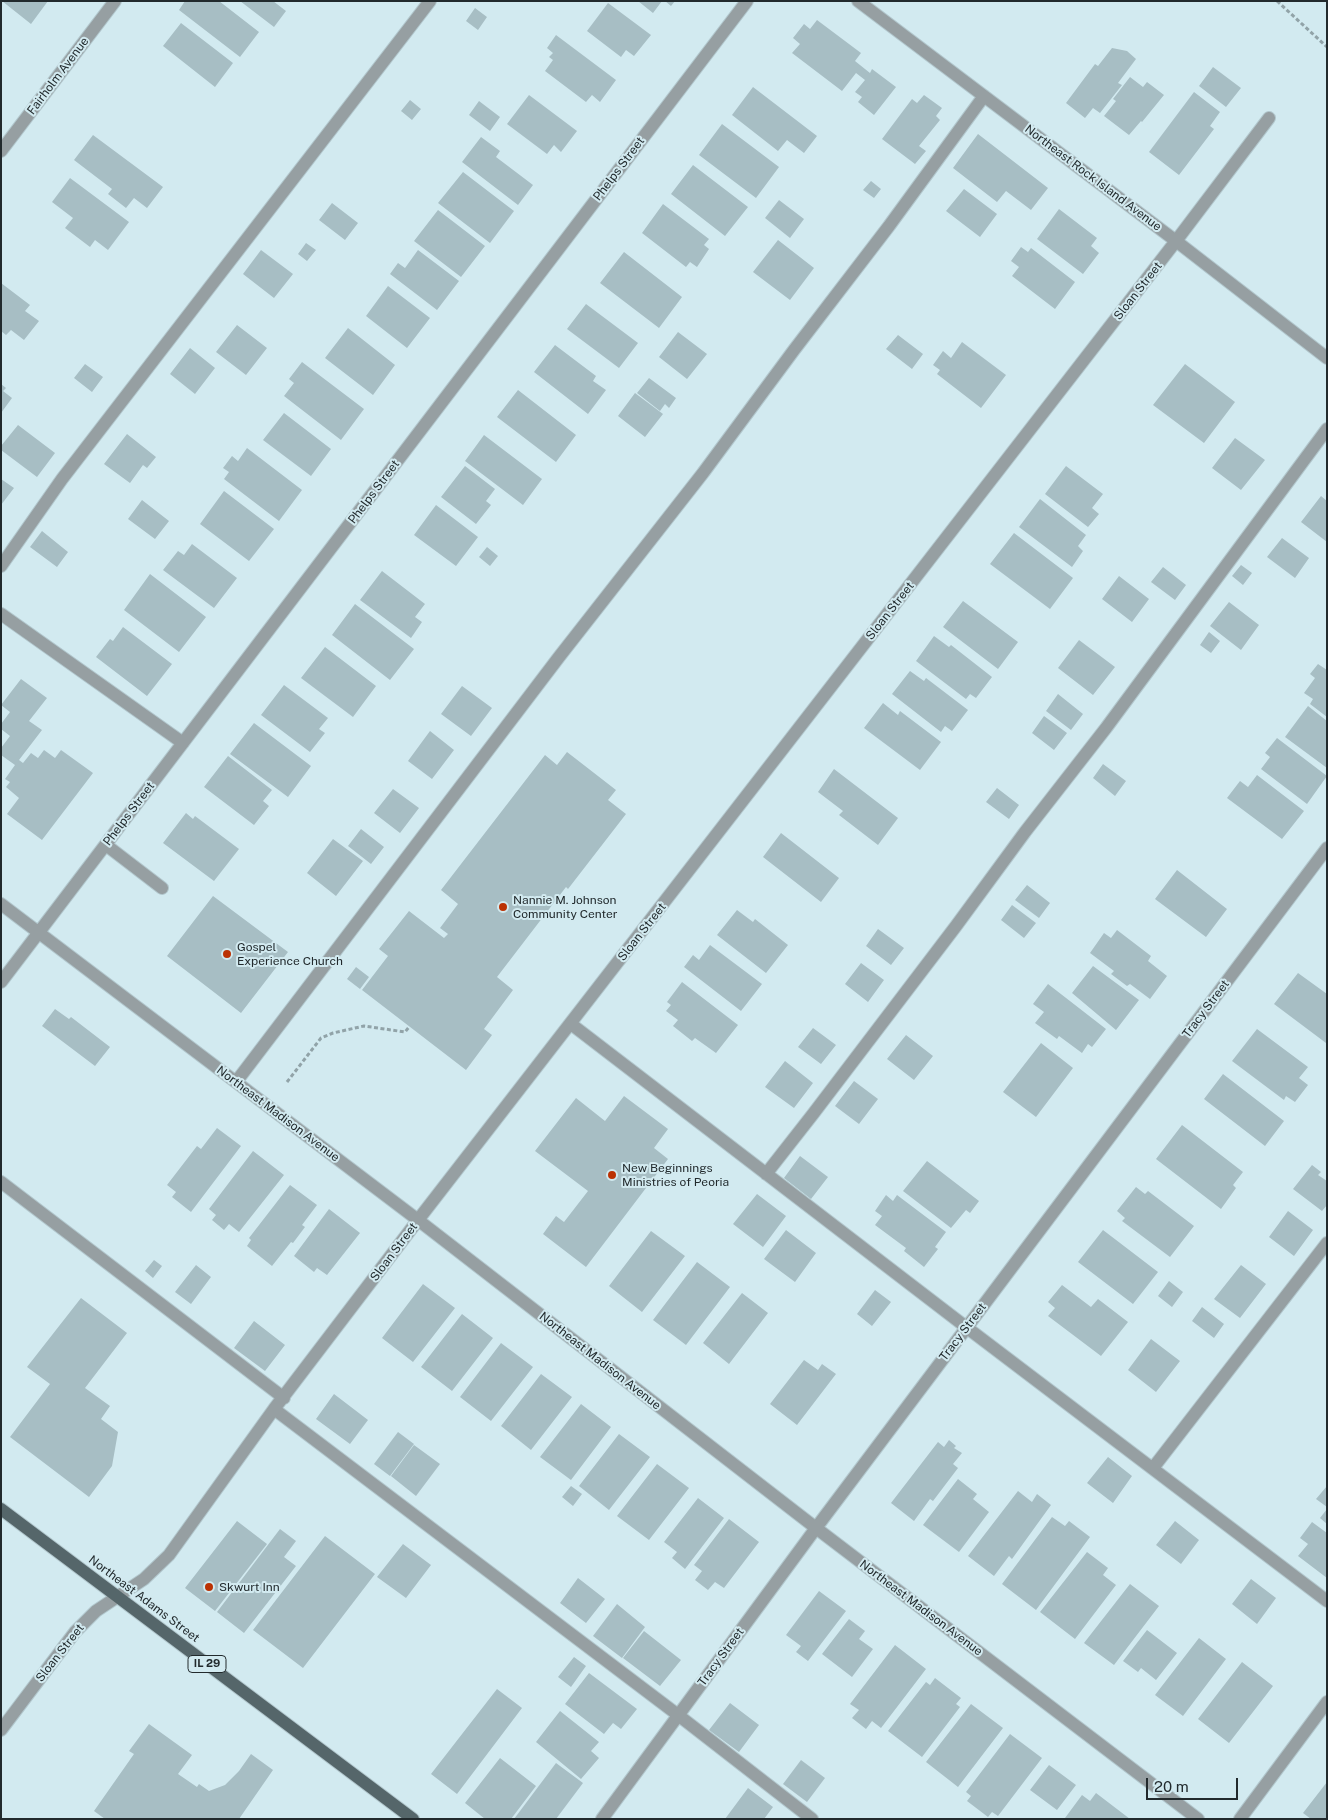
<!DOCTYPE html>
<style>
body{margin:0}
#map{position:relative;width:1328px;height:1820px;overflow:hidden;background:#d2eaf0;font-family:"Public Sans",sans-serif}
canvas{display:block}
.frame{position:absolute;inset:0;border:2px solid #222a2d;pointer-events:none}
.scale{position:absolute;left:1146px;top:1778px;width:92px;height:22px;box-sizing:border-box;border:2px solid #222a2d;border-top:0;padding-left:6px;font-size:15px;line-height:18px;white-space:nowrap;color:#222a2d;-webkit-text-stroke:4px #d2eaf0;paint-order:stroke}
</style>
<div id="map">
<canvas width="1328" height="1820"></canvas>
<div class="frame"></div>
<div class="scale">20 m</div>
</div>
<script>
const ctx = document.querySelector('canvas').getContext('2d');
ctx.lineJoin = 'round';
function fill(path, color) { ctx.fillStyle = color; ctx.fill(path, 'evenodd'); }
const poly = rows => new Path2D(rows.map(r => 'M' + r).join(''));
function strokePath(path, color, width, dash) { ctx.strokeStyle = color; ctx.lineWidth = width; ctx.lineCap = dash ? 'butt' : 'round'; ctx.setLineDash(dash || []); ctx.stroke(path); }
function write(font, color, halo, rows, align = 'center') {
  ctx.font = font + ' "Public Sans",sans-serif'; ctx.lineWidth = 4; ctx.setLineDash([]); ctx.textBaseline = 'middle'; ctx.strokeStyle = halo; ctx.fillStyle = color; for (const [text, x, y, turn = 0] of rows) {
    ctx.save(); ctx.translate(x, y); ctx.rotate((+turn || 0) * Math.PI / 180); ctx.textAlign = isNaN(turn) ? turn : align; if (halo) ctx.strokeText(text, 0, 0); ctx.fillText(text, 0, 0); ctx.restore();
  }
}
fill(poly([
 [2,1,48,1,31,24],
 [185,1,219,1,259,32,240,57,179,10],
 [240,1,273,1,286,11,274,27],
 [638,1,662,1,653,13],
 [665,1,675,1,671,6],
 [608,3,651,35,634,56,626,50,621,57,587,31],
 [475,8,487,17,478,30,466,21],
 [817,20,861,53,855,61,870,73,872,69,896,87,874,115,858,102,862,97,855,92,865,80,856,73,842,91,792,53,800,44,793,38,804,24,810,29],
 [181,23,233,63,215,87,163,46],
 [556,35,616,80,600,102,592,95,586,102,545,71,553,60,549,57,553,53,547,48],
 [1112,48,1127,51,1136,59,1118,83,1122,85,1100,113,1093,108,1085,118,1066,103,1095,64,1098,66],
 [1213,67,1241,88,1226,107,1199,86],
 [1130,77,1143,87,1147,82,1164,95,1142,122,1141,121,1129,135,1104,116,1116,101,1113,99],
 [753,87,817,136,804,153,787,140,778,151,732,115],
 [1194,92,1220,112,1210,126,1214,129,1179,175,1149,152],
 [529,95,577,131,561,152,554,145,547,154,507,124],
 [924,95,942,108,936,116,940,120,919,146,926,151,915,164,882,139,912,99,917,103],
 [410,100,421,109,412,120,401,111],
 [479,101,500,117,490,131,469,115],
 [722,124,779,167,756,198,699,155],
 [978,134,1048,188,1031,210,1006,191,997,202,953,168],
 [93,135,163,187,147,208,134,198,126,208,108,194,112,189,74,160],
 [481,137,500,151,496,157,533,185,518,205,462,162],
 [693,165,748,207,725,236,671,194],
 [463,172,514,211,490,243,438,203],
 [70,178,129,222,108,250,95,240,90,247,65,228,73,218,52,202],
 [871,181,881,189,874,198,863,190],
 [964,189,997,214,980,237,946,211],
 [779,200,804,219,790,238,765,218],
 [332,203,358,223,345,240,319,220],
 [663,204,709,239,704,245,709,249,697,267,690,262,686,267,642,233],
 [1059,209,1097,238,1091,246,1099,253,1083,274,1037,239],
 [438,210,485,246,461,277,414,241],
 [778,240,814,268,790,300,753,272],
 [306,243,316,250,307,261,298,254],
 [1021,247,1028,252,1031,248,1075,282,1055,309,1012,276,1019,267,1011,261],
 [261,250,293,274,274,298,243,274],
 [418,250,459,281,437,310,390,274,398,263,405,268],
 [624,252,682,297,659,328,600,283],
 [1,283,30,305,25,311,39,321,24,340,11,330,6,335,1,331],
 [388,286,430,318,407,348,366,316],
 [586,304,638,343,619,368,567,329],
 [237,325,267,348,246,375,216,352],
 [348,328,395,365,373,395,325,358],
 [678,332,707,354,687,379,659,357],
 [898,335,923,354,912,369,886,349],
 [962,342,1006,375,981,408,937,374,940,370,933,365,943,351,951,358],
 [555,345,596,376,593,381,606,390,588,414,534,372],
 [190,348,215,368,195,394,170,374],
 [302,362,364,409,341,440,284,396,294,383,289,379],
 [85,364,103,377,92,392,74,378],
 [1185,364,1235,402,1204,443,1153,405],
 [649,378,676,398,669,408,665,404,660,411,637,393],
 [1,384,6,388,3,391,12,398,1,413],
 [518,390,576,435,556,462,497,417],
 [635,393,663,414,645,437,618,416],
 [284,413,331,449,311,476,263,440],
 [18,425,55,453,37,477,1,450,1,446],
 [127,434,156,457,147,468,143,465,130,483,104,464],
 [484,435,542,479,523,505,465,461],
 [1235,438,1265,460,1241,490,1212,468],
 [247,448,302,490,279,521,224,479,229,472,223,468,232,456,238,461],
 [465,466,495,489,486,501,491,505,476,524,441,497],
 [1066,466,1103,494,1092,508,1099,514,1088,527,1045,494],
 [1,479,14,488,1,505],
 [224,491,274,529,249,561,200,524],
 [1321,496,1327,501,1327,542,1301,522],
 [1040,499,1086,535,1078,546,1083,551,1072,567,1019,527],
 [142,500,169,521,155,539,128,519],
 [436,505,478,537,456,566,414,535],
 [42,531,68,552,57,567,30,547],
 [1014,533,1073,578,1050,609,990,564],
 [1282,538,1309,558,1295,578,1267,557],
 [192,544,237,578,214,608,163,570,178,551,184,555],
 [487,547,498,556,490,566,479,557],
 [1241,565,1252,573,1243,585,1232,576],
 [1163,567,1186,585,1175,600,1151,582],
 [382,571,425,604,415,617,422,622,411,638,360,600],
 [150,574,206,617,179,652,124,610],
 [1119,576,1149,599,1132,622,1102,599],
 [963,601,1018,642,998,669,943,627],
 [1229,602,1259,625,1241,650,1210,626],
 [355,604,414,649,390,680,332,635],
 [123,627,172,664,147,696,96,657,110,639,113,641],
 [1209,632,1220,641,1211,653,1200,645],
 [934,636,949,647,951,645,992,677,976,698,970,694,966,699,916,661],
 [1079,640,1115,667,1093,695,1058,668],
 [325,647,376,686,353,717,301,678],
 [1318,664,1327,670,1327,717,1310,704,1313,699,1304,693,1315,678,1310,674],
 [910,671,924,681,926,678,968,710,952,731,945,726,941,732,892,694],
 [21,679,47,698,29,721,42,730,19,760,23,763,31,753,38,758,44,750,55,758,61,750,93,773,42,840,7,814,19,798,6,787,10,782,5,779,15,765,1,755,1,748,10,736,1,729,1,724,10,712,1,705],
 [284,685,328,718,319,729,325,733,310,752,261,715],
 [462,686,492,708,471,736,441,714],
 [1058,694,1083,714,1071,730,1046,711],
 [883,703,898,715,900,711,941,742,920,770,864,728],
 [1308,706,1327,721,1327,768,1285,737],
 [1044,716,1067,733,1054,750,1032,733],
 [254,723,311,766,288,797,230,754],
 [430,731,454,750,432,779,408,761],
 [1277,738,1327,776,1307,804,1261,769,1270,757,1265,753],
 [567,752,616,790,608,800,626,814,568,889,566,887,497,977,513,990,484,1029,492,1035,466,1070,362,990,388,956,379,949,409,911,444,938,448,934,440,928,458,904,441,890,545,755,557,765],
 [228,756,272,790,263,801,269,806,254,825,204,787],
 [1103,764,1126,781,1115,796,1093,778],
 [834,769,898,818,878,845,839,815,843,811,818,792],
 [1257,775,1304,811,1282,839,1227,798,1240,781,1248,787],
 [997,788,1019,805,1009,819,986,802],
 [393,789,419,808,400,833,374,813],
 [186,813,193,819,195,816,239,849,214,881,163,843],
 [361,829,384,847,371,864,348,846],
 [781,833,839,878,821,902,763,857],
 [333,839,363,861,336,896,307,873],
 [1177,870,1227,909,1206,937,1155,899],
 [1027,885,1050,903,1039,918,1015,900],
 [213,896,288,952,241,1013,167,956],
 [1012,905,1036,923,1024,938,1001,920],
 [737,910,753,922,755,919,788,945,766,973,717,935],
 [878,929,904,948,891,965,866,946],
 [1117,930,1151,956,1148,961,1167,976,1150,999,1130,984,1127,986,1111,974,1114,971,1090,953,1104,933,1111,938],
 [710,945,762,984,741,1011,684,967,693,955,699,960],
 [861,963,884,980,868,1002,845,984],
 [1093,966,1139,1000,1116,1030,1072,993],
 [356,967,369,977,360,989,347,979],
 [1298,973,1327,994,1326,1043,1274,1004],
 [682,982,738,1025,716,1053,695,1038,692,1041,673,1026,678,1020,666,1011,671,1005,667,1002],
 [1048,984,1106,1029,1092,1047,1088,1044,1082,1053,1059,1036,1057,1039,1035,1023,1044,1012,1033,1004],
 [55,1009,69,1019,71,1017,110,1047,95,1066,42,1026],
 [813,1028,836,1045,821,1064,798,1047],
 [1257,1029,1308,1067,1299,1078,1308,1085,1295,1102,1286,1096,1284,1100,1232,1061],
 [906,1035,933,1056,914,1080,887,1059],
 [1041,1043,1073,1068,1036,1117,1003,1092],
 [785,1061,813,1083,794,1108,765,1087],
 [1223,1074,1284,1121,1265,1146,1204,1099],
 [854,1081,878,1099,859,1124,835,1106],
 [624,1096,668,1129,654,1148,668,1159,586,1267,543,1234,556,1216,564,1222,588,1191,535,1151,576,1098,605,1121],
 [1182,1125,1243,1172,1233,1185,1236,1188,1221,1209,1156,1159],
 [217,1128,241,1146,191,1212,172,1197,176,1192,167,1185,197,1146,201,1149],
 [253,1151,284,1175,239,1232,229,1224,224,1230,212,1220,216,1215,209,1209],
 [800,1156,828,1177,811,1199,784,1178],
 [927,1161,979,1201,970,1213,966,1210,951,1228,903,1191],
 [1312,1165,1321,1172,1318,1175,1327,1181,1327,1205,1322,1211,1293,1189],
 [290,1185,317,1205,302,1225,305,1227,293,1243,291,1242,272,1266,247,1246,251,1240,249,1238],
 [1136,1187,1145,1194,1148,1191,1194,1226,1170,1257,1122,1221,1125,1218,1117,1211],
 [757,1194,786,1216,763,1247,733,1224],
 [886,1195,893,1201,897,1195,946,1232,935,1247,938,1249,924,1267,904,1251,906,1248,875,1225,882,1216,875,1211],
 [329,1209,360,1233,327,1275,317,1268,314,1272,294,1256],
 [1288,1211,1313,1230,1294,1256,1269,1237],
 [786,1230,816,1253,795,1282,764,1259],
 [1103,1230,1158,1272,1133,1304,1078,1262],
 [651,1231,685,1256,642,1312,609,1286],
 [154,1260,162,1266,153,1278,145,1271],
 [697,1262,730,1287,686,1345,653,1320],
 [196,1265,211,1277,191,1304,175,1292],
 [1241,1265,1266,1284,1240,1318,1214,1299],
 [1169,1281,1183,1292,1172,1307,1158,1296],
 [423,1284,455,1308,413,1362,382,1338],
 [1062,1285,1091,1307,1098,1299,1128,1322,1101,1356,1048,1316,1055,1308,1048,1302],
 [875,1290,891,1302,872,1326,857,1314],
 [742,1293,768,1313,729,1364,703,1343],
 [81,1298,127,1333,85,1388,110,1406,101,1419,118,1432,112,1466,89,1497,10,1437,50,1384,27,1367],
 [1202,1307,1224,1324,1214,1338,1192,1321],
 [462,1314,493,1338,452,1391,421,1367],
 [254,1321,285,1345,265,1371,234,1348],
 [1151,1339,1180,1361,1156,1392,1128,1370],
 [501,1343,533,1367,491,1421,460,1397],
 [804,1360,818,1370,822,1364,836,1374,797,1425,770,1404],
 [541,1374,572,1397,531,1450,501,1426],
 [334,1394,368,1420,350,1444,316,1419],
 [581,1404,611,1427,571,1480,540,1457],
 [398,1432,414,1444,390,1476,374,1464],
 [619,1434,650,1457,609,1510,579,1486],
 [949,1440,956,1446,954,1448,962,1453,953,1464,958,1468,933,1501,930,1499,914,1521,891,1503,938,1442,944,1447],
 [414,1445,440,1464,416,1496,391,1476],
 [1108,1457,1132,1476,1113,1503,1087,1483],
 [657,1464,689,1488,649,1540,617,1516],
 [958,1479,977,1494,973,1499,989,1512,959,1552,923,1525],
 [571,1486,582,1494,573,1506,562,1497],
 [1327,1486,1327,1507,1316,1499],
 [1018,1491,1032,1502,1037,1494,1051,1505,1012,1559,1009,1556,994,1576,968,1556],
 [698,1498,724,1518,685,1569,672,1558,677,1552,664,1542],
 [1327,1509,1327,1524,1320,1518],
 [1052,1517,1065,1526,1069,1521,1090,1537,1036,1610,1002,1584],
 [729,1519,759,1542,724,1588,715,1582,708,1590,695,1580,702,1571,694,1565],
 [237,1521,267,1544,215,1611,185,1588],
 [1175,1521,1199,1540,1181,1564,1156,1545],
 [1312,1522,1327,1533,1327,1578,1298,1556,1308,1544,1300,1538],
 [280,1529,296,1541,284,1557,296,1566,244,1633,217,1612],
 [325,1536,375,1574,303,1668,253,1630],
 [403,1544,431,1565,406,1598,377,1577],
 [1087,1552,1108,1568,1103,1575,1116,1585,1075,1639,1040,1612],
 [578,1578,605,1599,586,1623,560,1603],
 [1251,1579,1276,1598,1257,1624,1232,1604],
 [1130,1584,1159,1606,1114,1665,1084,1643],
 [819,1591,846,1611,808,1661,796,1652,801,1646,786,1635],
 [617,1604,645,1627,622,1658,593,1636],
 [849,1619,865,1631,859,1639,873,1649,852,1677,822,1654],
 [1147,1630,1177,1653,1156,1680,1141,1668,1138,1672,1123,1661],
 [644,1631,681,1660,660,1686,623,1658],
 [1199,1638,1226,1659,1183,1716,1155,1695],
 [895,1645,926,1669,881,1728,872,1721,866,1729,852,1718,859,1710,850,1704],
 [574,1657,586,1666,571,1687,558,1677],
 [1242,1662,1273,1686,1229,1743,1198,1719],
 [589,1673,637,1709,621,1729,613,1723,604,1734,565,1704],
 [935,1678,961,1698,956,1704,960,1707,922,1757,888,1731,926,1682,930,1685],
 [497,1689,522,1708,457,1794,431,1774],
 [730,1703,759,1725,739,1752,709,1730],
 [971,1704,1003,1728,958,1787,926,1762],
 [560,1711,599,1742,591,1751,599,1758,581,1779,536,1742],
 [149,1724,192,1755,178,1774,197,1787,199,1784,209,1791,225,1785,239,1771,251,1754,273,1770,239,1819,105,1819,94,1811,134,1754,129,1751],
 [1010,1734,1042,1758,998,1816,992,1812,988,1817,967,1801,971,1796,966,1792],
 [500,1758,536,1786,511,1819,485,1819,465,1803],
 [801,1760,825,1778,807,1802,783,1784],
 [556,1763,583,1783,556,1819,514,1819],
 [1049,1765,1076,1785,1057,1810,1030,1790],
 [1327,1782,1327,1819,1311,1819,1303,1813],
 [748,1788,773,1807,764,1819,725,1819],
 [1096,1793,1130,1819,1065,1818,1082,1795,1090,1801]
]), '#a7bec4');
const minor = poly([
 [858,1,1176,241,1327,358],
 [1,151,115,1],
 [1,566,62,479,430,1],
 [1,614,183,743],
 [106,845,162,888],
 [1,904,418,1220,816,1528,1198,1819],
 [1,982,747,1],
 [571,1024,966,1327,1327,1601],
 [236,1082,559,657,703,473,794,350,889,226,984,96],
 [766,1174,813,1114,956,926,1025,832,1106,728,1327,429],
 [1,1182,284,1398],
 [274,1409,678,1715,812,1819],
 [1153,1468,1327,1243],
 [1,1730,75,1632,96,1611,144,1579,169,1555,274,1409,418,1220,1176,241,1269,118],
 [602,1819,816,1528,1327,848],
 [1240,1819,1327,1702]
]);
const major = poly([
 [1,1509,413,1819]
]);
strokePath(minor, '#b2c7cd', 14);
strokePath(major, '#b2c7cd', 14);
strokePath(poly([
 [1277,1,1327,47],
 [287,1082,321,1038,333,1033,364,1026,405,1032,409,1027]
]), '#91a3a8', 3, [4, 2.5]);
strokePath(minor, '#969fa2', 12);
strokePath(major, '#55666a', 12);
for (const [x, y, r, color] of [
 [503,907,5,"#bb3204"],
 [227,954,5,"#bb3204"],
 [612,1175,5,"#bb3204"],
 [209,1587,5,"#bb3204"]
]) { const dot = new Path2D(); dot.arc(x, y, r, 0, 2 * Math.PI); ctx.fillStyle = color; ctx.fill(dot); strokePath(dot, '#d2eaf0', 2); }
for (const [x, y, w] of [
 [207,1664,38]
]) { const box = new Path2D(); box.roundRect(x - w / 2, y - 8.5, w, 17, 4); ctx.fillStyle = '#d2eaf0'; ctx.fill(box); strokePath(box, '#222a2d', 1); }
write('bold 11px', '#222a2d', null, [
 ["IL 29",207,1664]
]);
write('12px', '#222a2d', '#d2eaf0', [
 ["Fairholm Avenue",58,76,-53],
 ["Phelps Street",619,169,-53],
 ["Northeast Rock Island Avenue",1093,178,37],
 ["Sloan Street",1138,291,-52],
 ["Phelps Street",374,492,-53],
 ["Sloan Street",890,611,-52],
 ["Phelps Street",129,814,-53],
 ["Sloan Street",642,932,-52],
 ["Tracy Street",1206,1009,-53],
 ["Northeast Madison Avenue",278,1114,37],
 ["Sloan Street",394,1252,-53],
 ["Tracy Street",963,1332,-53],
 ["Northeast Madison Avenue",600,1361,38],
 ["Northeast Adams Street",144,1599,37],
 ["Northeast Madison Avenue",921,1608,37],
 ["Sloan Street",60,1653,-52],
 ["Tracy Street",721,1657,-54]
]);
write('12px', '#222a2d', '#d2eaf0', [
 ["Nannie M. Johnson",513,900],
 ["Community Center",513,914],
 ["Gospel",237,947],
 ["Experience Church",237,961],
 ["New Beginnings",622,1168],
 ["Ministries of Peoria",622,1182],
 ["Skwurt Inn",219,1587]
], 'left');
</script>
